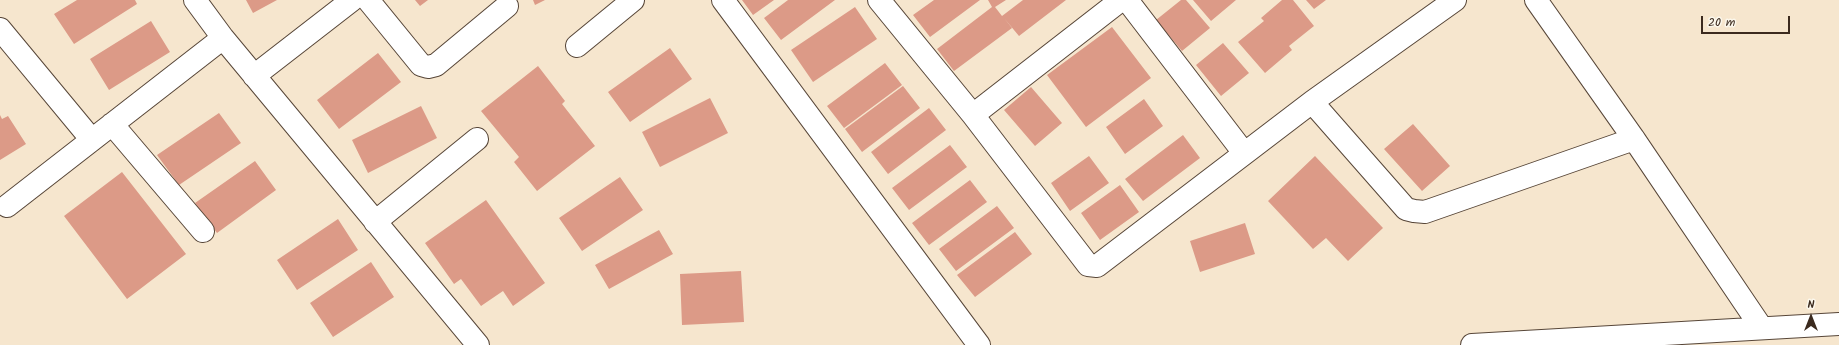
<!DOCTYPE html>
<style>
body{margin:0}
#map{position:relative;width:1839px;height:345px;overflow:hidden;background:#f6e6ce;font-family:Kalam,sans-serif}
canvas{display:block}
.north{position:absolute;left:1791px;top:297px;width:40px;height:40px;-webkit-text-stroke:3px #fbf7ec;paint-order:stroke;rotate:0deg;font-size:11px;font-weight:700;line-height:16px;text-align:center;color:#3b2a1e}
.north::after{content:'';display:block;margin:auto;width:14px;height:18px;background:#3b2a1e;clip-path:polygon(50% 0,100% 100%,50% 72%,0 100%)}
.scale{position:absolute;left:1701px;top:16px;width:89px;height:18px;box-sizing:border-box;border:2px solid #3b2a1e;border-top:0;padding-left:5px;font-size:12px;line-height:14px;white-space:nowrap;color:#3b2a1e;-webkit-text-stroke:3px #fbf7ec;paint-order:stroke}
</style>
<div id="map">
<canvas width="1839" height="345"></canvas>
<div class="north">N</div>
<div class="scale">20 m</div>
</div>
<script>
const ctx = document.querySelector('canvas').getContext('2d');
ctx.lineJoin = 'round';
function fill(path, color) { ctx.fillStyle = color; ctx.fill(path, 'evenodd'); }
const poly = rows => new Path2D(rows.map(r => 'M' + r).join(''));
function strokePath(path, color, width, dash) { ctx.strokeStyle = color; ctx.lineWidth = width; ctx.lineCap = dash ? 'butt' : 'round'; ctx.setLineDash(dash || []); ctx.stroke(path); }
fill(poly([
 [77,0,135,0,137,4,74,44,54,14],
 [246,0,277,0,253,13],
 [415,0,428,0,420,6],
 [533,0,545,0,535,5],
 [742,0,774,0,753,15],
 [788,0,835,0,781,40,764,18],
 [934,0,980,0,930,37,913,15],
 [988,0,1006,0,995,7,1002,16,1023,0,1066,0,1019,36,1004,18,1012,28,954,71,937,49,992,7],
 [1181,0,1186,0,1210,28,1182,51,1156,20],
 [1193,0,1236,0,1211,21],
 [1282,0,1293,0,1314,26,1289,46,1292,50,1265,73,1238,42,1264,21,1261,18],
 [1306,0,1326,0,1314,9],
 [855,7,877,39,813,82,791,50],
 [151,21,170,52,109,90,90,59],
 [1112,27,1151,78,1086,127,1047,75],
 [1223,43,1249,73,1221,96,1196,65],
 [670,48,692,79,630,122,608,92],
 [378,53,401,82,339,129,317,100],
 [885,63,902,85,844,128,827,106],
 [538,66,565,101,562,104,595,146,537,191,514,162,519,157,481,111],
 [903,86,920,108,862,152,845,129],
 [1031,87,1062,123,1035,146,1004,110],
 [710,98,728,133,660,167,642,132],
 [1144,99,1163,126,1125,154,1106,127],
 [421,106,437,138,368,173,352,140],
 [929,108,946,130,888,174,871,152],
 [219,113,241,143,179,185,157,155],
 [0,115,2,119,8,116,26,144,0,160],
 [1413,124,1450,166,1422,191,1384,149],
 [1183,135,1200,158,1143,201,1125,179],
 [950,145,967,167,909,210,892,188],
 [1089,156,1109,183,1070,211,1051,183],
 [1315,156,1383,228,1348,261,1326,238,1313,249,1268,201],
 [255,161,276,190,217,233,195,203],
 [122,172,186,254,127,299,64,216],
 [620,177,643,210,582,251,559,218],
 [970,180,987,202,929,245,912,223],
 [1120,185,1139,212,1100,240,1081,213],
 [486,200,545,283,513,306,503,291,481,306,461,279,454,284,425,243],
 [997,206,1014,228,956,271,939,249],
 [338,219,358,250,297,290,277,260],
 [1245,223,1255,254,1200,272,1190,241],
 [659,230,673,254,609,289,595,265],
 [1015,232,1032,254,975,297,957,275],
 [371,262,394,297,333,337,310,303],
 [741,271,744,322,682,325,680,274]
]), '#dc9a87');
const minor = poly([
 [195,0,223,38,478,345],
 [368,0,421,65,428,67,436,65,507,6],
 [723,0,979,345],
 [879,0,973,115],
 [1121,0,973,115,1088,265,1097,266,1312,102],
 [1127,0,1244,153],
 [1455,0,1312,102,1406,209,1414,211,1425,212,1634,139],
 [1536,0,1634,139,1761,327],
 [0,29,92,140],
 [577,46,633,0],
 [254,76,352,0],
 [112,124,203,231],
 [7,206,223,38],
 [375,222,477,139],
 [1472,345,1839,324]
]);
strokePath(minor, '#574638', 24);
strokePath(minor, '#fff', 22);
</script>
